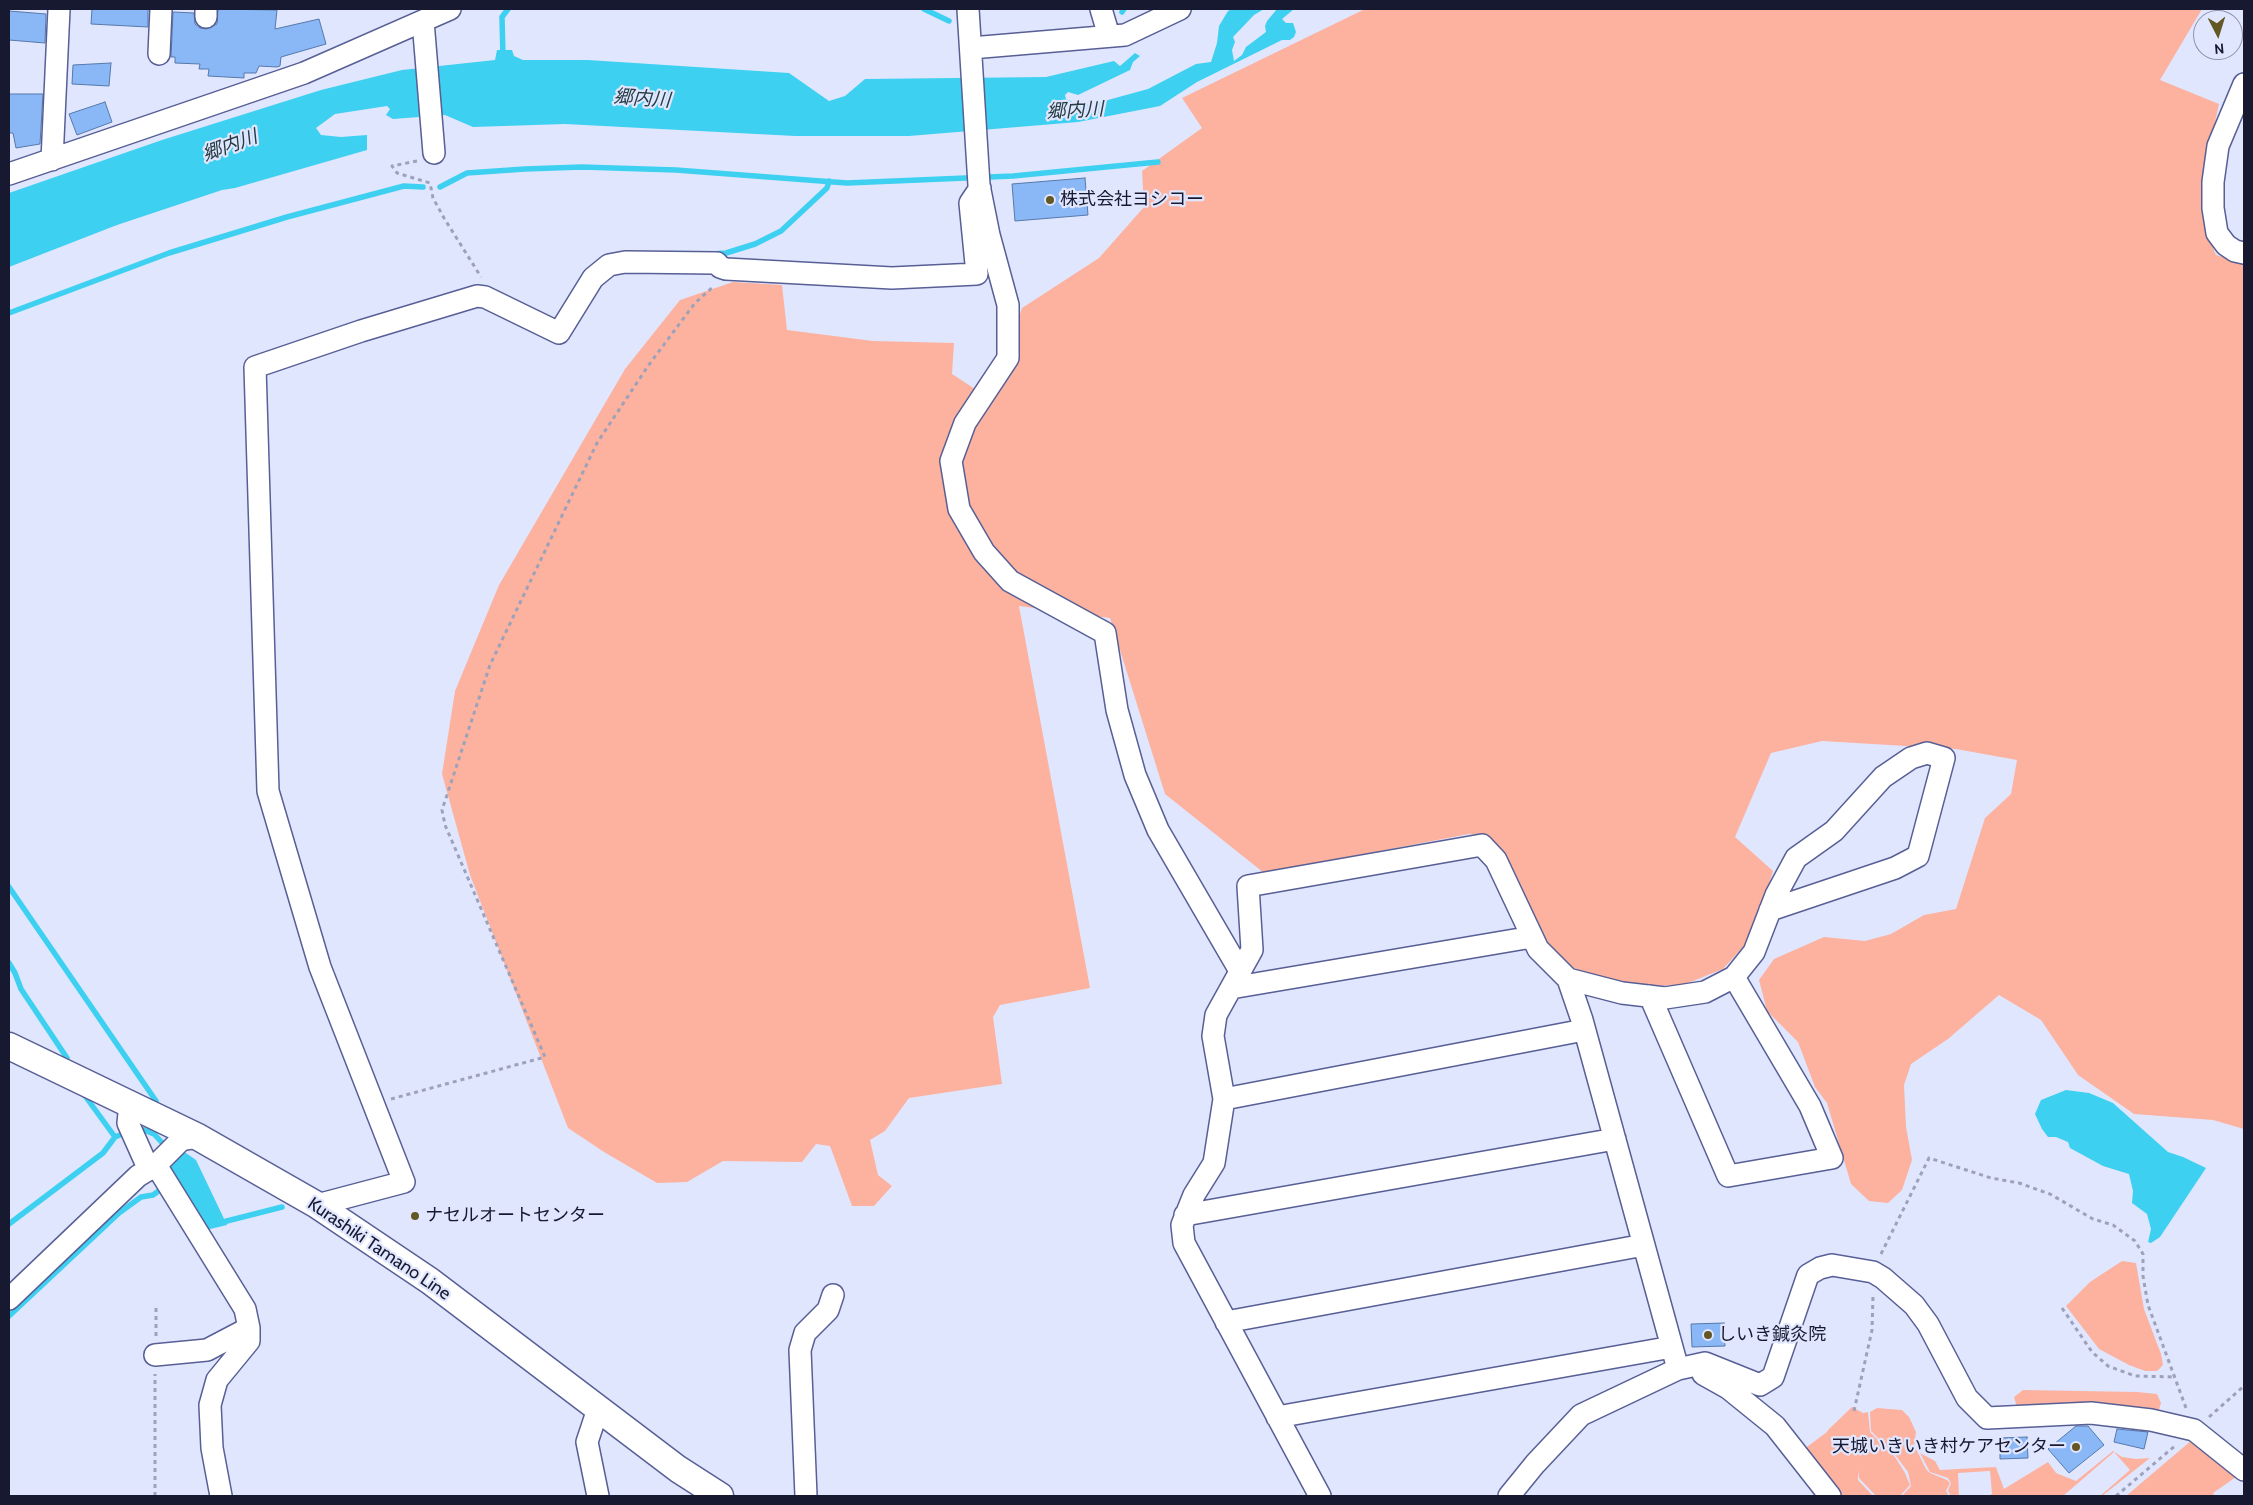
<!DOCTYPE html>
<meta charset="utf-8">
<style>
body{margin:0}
#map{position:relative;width:2253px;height:1505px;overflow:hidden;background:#e1e6ff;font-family:Cabin,sans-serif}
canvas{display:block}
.frame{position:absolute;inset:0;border:10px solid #16192f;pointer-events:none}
.north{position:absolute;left:2193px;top:10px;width:50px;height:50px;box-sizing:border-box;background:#e1e6ff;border:1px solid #9094ac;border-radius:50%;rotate:175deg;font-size:14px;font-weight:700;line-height:20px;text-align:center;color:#16192f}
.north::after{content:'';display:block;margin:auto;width:18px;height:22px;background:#635724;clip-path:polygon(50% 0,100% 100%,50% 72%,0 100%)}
</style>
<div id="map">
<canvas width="2253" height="1505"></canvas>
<div class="frame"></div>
<div class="north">N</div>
</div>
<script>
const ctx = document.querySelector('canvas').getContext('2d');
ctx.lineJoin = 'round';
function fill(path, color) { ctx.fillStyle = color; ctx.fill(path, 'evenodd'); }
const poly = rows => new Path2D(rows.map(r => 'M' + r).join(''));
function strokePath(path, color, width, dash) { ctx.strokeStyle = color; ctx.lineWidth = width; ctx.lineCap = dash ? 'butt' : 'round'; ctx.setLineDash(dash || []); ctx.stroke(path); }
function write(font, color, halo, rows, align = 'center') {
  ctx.font = font + ' Cabin,"Noto Sans JP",sans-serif'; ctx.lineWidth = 4.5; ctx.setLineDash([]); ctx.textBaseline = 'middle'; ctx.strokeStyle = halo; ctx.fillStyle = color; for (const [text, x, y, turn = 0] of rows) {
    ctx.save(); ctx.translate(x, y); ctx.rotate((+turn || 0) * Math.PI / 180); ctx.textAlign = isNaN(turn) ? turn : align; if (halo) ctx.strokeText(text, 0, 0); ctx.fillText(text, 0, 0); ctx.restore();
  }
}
fill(poly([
 [1365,9,2202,9,2160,80,2219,104,2203,176,2207,234,2216,255,2244,263,2244,1129,2213,1120,2134,1114,2078,1075,2041,1020,1999,995,1948,1039,1911,1064,1904,1085,1906,1127,1912,1160,1902,1190,1888,1203,1869,1201,1851,1184,1827,1103,1815,1087,1798,1042,1767,1011,1759,980,1774,959,1824,937,1865,941,1891,934,1924,915,1956,909,1985,818,2011,794,2017,760,1956,749,1822,741,1771,753,1735,837,1773,871,1752,937,1723,969,1683,985,1649,986,1598,978,1565,964,1542,942,1508,861,1489,837,1469,834,1264,873,1165,794,1110,618,1019,606,1090,988,1000,1005,993,1017,1002,1084,909,1098,885,1131,870,1140,878,1175,892,1186,874,1206,852,1206,830,1146,816,1144,802,1162,723,1161,687,1182,657,1183,604,1152,568,1128,470,875,442,774,455,691,499,585,625,369,680,300,733,282,782,285,787,330,873,341,954,343,952,374,992,400,1022,308,1099,258,1144,207,1142,171,1202,128,1182,98],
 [2122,1261,2136,1263,2144,1309,2161,1354,2163,1365,2157,1371,2145,1371,2129,1365,2099,1349,2066,1306,2090,1282],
 [2023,1390,2137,1392,2157,1394,2161,1403,2158,1413,2017,1407,2014,1397],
 [1852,1407,1863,1413,1868,1412,1870,1432,1895,1457,1905,1473,1910,1485,1900,1496,1876,1496,1859,1478,1858,1470,1858,1480,1873,1496,1834,1496,1800,1452,1827,1432,1823,1441,1828,1430],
 [1877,1408,1902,1410,1909,1417,1916,1432,1914,1445,1926,1469,1930,1473,1947,1480,1950,1483,1946,1491,1949,1496,1902,1496,1911,1486,1908,1472,1896,1456,1871,1431,1870,1412],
 [2192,1440,2237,1475,2236,1477,2213,1493,2215,1496,2126,1496],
 [2113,1451,2122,1457,2136,1459,2150,1458,2102,1496,2100,1496,2130,1470,2114,1452,2063,1496,1988,1496,1992,1494,1990,1471,1958,1473,1959,1496,1951,1496,1948,1491,1951,1483,1948,1478,1930,1472,1920,1453,1935,1461,1940,1470,1996,1467,2004,1489,2048,1462,2056,1473,2076,1481]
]), '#fcb29e');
fill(poly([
 [1232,9,1264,9,1254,15,1233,37,1235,42,1232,50,1234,61,1242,55,1246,47,1266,32,1265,26,1267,21,1277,9,1294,9,1282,19,1286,23,1293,23,1296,32,1294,37,1290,40,1282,40,1197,82,1160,106,1078,122,909,136,795,136,565,124,473,127,445,115,393,119,386,115,390,109,387,106,335,114,316,128,321,135,341,137,367,135,367,150,235,188,222,190,117,225,9,267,9,193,162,140,321,90,402,70,495,60,497,50,512,50,514,56,523,60,588,60,789,73,829,101,845,96,865,79,1046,77,1114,61,1120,66,1135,53,1140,56,1133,62,1130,70,1078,95,1068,92,1065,95,1066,99,1071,101,1074,106,1097,103,1148,89,1196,64,1211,62,1217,43,1219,26,1228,11],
 [2066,1090,2089,1093,2113,1103,2168,1152,2183,1157,2206,1168,2160,1237,2151,1243,2148,1242,2151,1229,2147,1214,2132,1203,2133,1191,2129,1174,2103,1166,2070,1148,2068,1142,2056,1137,2048,1137,2042,1129,2035,1114,2041,1100],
 [183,1151,196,1160,227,1225,206,1230,169,1168,170,1162]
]), '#3ed0f0');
strokePath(poly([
 [924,9,949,21],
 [1122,12,1124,9],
 [503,57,502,17,508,9],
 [440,187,467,173,525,169,582,167,676,170,847,183,1013,176,1158,162],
 [712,254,726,253,755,244,781,231,827,188,829,181],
 [9,313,169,253,287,217,404,186,423,187],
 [9,887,156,1101],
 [9,963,15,973,21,989,67,1058],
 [83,1093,115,1137,127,1132],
 [136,1129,144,1130,154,1134,167,1148],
 [219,1223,282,1207],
 [9,1224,103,1153,115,1137],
 [9,1316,119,1213,141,1197,153,1195,164,1187]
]), '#3ed0f0', 5.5);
const building = poly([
 [92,9,148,9,148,27,91,24,92,9],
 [218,9,277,10,275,29,319,19,326,44,281,57,280,66,277,67,259,66,256,73,244,73,244,78,208,76,209,69,199,69,200,64,175,63,175,57,171,57,173,12,194,13,195,24,200,28,206,29,217,24,218,9],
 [9,11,46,14,45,43,9,40,9,11],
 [111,63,109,86,72,84,73,65,111,63],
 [9,94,43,94,40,144,16,148,13,133,9,133,9,94],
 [105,102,112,122,77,135,69,114,105,102],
 [1085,178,1088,215,1015,221,1012,184,1085,178],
 [1724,1323,1725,1346,1692,1347,1691,1324,1724,1323],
 [2076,1426,2088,1426,2104,1445,2069,1473,2048,1449,2076,1426],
 [2117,1429,2148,1432,2144,1449,2114,1442,2117,1429],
 [2027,1437,2028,1458,2000,1459,2000,1438,2027,1437]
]);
fill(building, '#8ab7f5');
strokePath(building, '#5679aa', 1);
const minor = poly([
 [968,9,979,185,989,235,1008,305,1008,358,965,423,951,461,959,509,984,552,1010,581,1105,633,1117,710,1135,775,1158,830,1240,971],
 [1101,9,1109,36],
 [206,17,206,9],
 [423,21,434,153],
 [971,48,1125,35,1180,9],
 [159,54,161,9],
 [2244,84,2218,146,2213,182,2213,208,2217,233,2226,245,2235,251,2244,253],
 [52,160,59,9],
 [9,174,304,73,450,9],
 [1568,979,1582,1020,1678,1369],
 [1231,988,1532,937],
 [1650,996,1728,1176,1832,1158,1810,1106,1734,977],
 [1224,1099,1584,1030],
 [130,1104,128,1123,149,1170],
 [156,1165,245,1309,249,1328,249,1341,217,1380,210,1405,212,1448,221,1496],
 [317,1205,404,1182,320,967,268,791,255,367,361,331,477,296,485,297,559,333,593,278,609,265,625,262,717,263,720,267,726,269,892,278,977,274,970,203,980,188],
 [1185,1215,1615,1139],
 [9,1299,138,1176,156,1165,181,1140,198,1137],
 [1226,1322,1644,1245],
 [155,1355,207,1350,249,1328],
 [1703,1374,1728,1388,1775,1426,1830,1496],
 [1277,1417,1672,1347],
 [598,1496,587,1442,598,1409],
 [806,1496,800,1350,805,1333,828,1310,833,1295],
 [1320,1496,1184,1243,1182,1225,1194,1195,1214,1163,1224,1099,1213,1036,1216,1015,1252,950,1248,886,1482,845,1496,860,1538,949,1568,979,1622,993,1665,998,1705,992,1734,977,1754,952,1776,895,1796,858,1834,831,1883,777,1911,758,1927,753,1944,758,1918,856,1895,868,1770,910],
 [1509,1496,1535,1464,1581,1415,1678,1369,1705,1363,1760,1385,1773,1377,1808,1275,1820,1268,1832,1265,1873,1272,1883,1278,1914,1305,1928,1324,1967,1398,1987,1418,2091,1413,2151,1420,2194,1430,2244,1470]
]);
const major = poly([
 [9,1046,198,1137,317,1205,430,1281,678,1469,720,1496]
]);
strokePath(minor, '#575f95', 24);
strokePath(major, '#575f95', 29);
strokePath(poly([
 [417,161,392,166,397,173,430,183,433,198,444,218,481,277],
 [391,1099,545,1057,445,825,442,810,490,665,597,443,648,366,695,303,714,286],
 [1881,1254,1929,1158,1991,1178,2019,1183,2050,1194,2093,1219,2113,1225,2135,1241,2143,1254,2143,1276,2148,1305,2186,1408],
 [2062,1308,2092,1352,2108,1366,2135,1376,2175,1377],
 [156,1336,156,1305],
 [1854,1411,1872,1330,1873,1296],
 [2209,1417,2244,1386],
 [155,1496,155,1374],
 [2116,1496,2176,1445]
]), '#9da1b9', 3, [4, 4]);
strokePath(minor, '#fff', 21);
strokePath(major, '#fff', 26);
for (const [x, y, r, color] of [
 [1050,200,5,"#635724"],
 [415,1216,5,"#635724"],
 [1708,1335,5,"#635724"],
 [2076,1447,5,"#635724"]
]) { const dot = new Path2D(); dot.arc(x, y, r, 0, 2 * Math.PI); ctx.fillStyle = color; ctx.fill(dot); strokePath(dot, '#e1e6ff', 2); }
write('18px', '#16192f', '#e1e6ff', [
 ["株式会社ヨシコー",1060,200],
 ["ナセルオートセンター",425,1216],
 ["しいき鍼灸院",1718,1335],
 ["天城いきいき村ケアセンター",2066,1447,"right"]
], 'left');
write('18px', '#16192f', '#e1e6ff', [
 ["Kurashiki Tamano Line",379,1249,34]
]);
write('italic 19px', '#243c42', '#e1e6ff', [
 ["郷内川",642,99,4],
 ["郷内川",1075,111,-3],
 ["郷内川",230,146,-20]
]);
</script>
